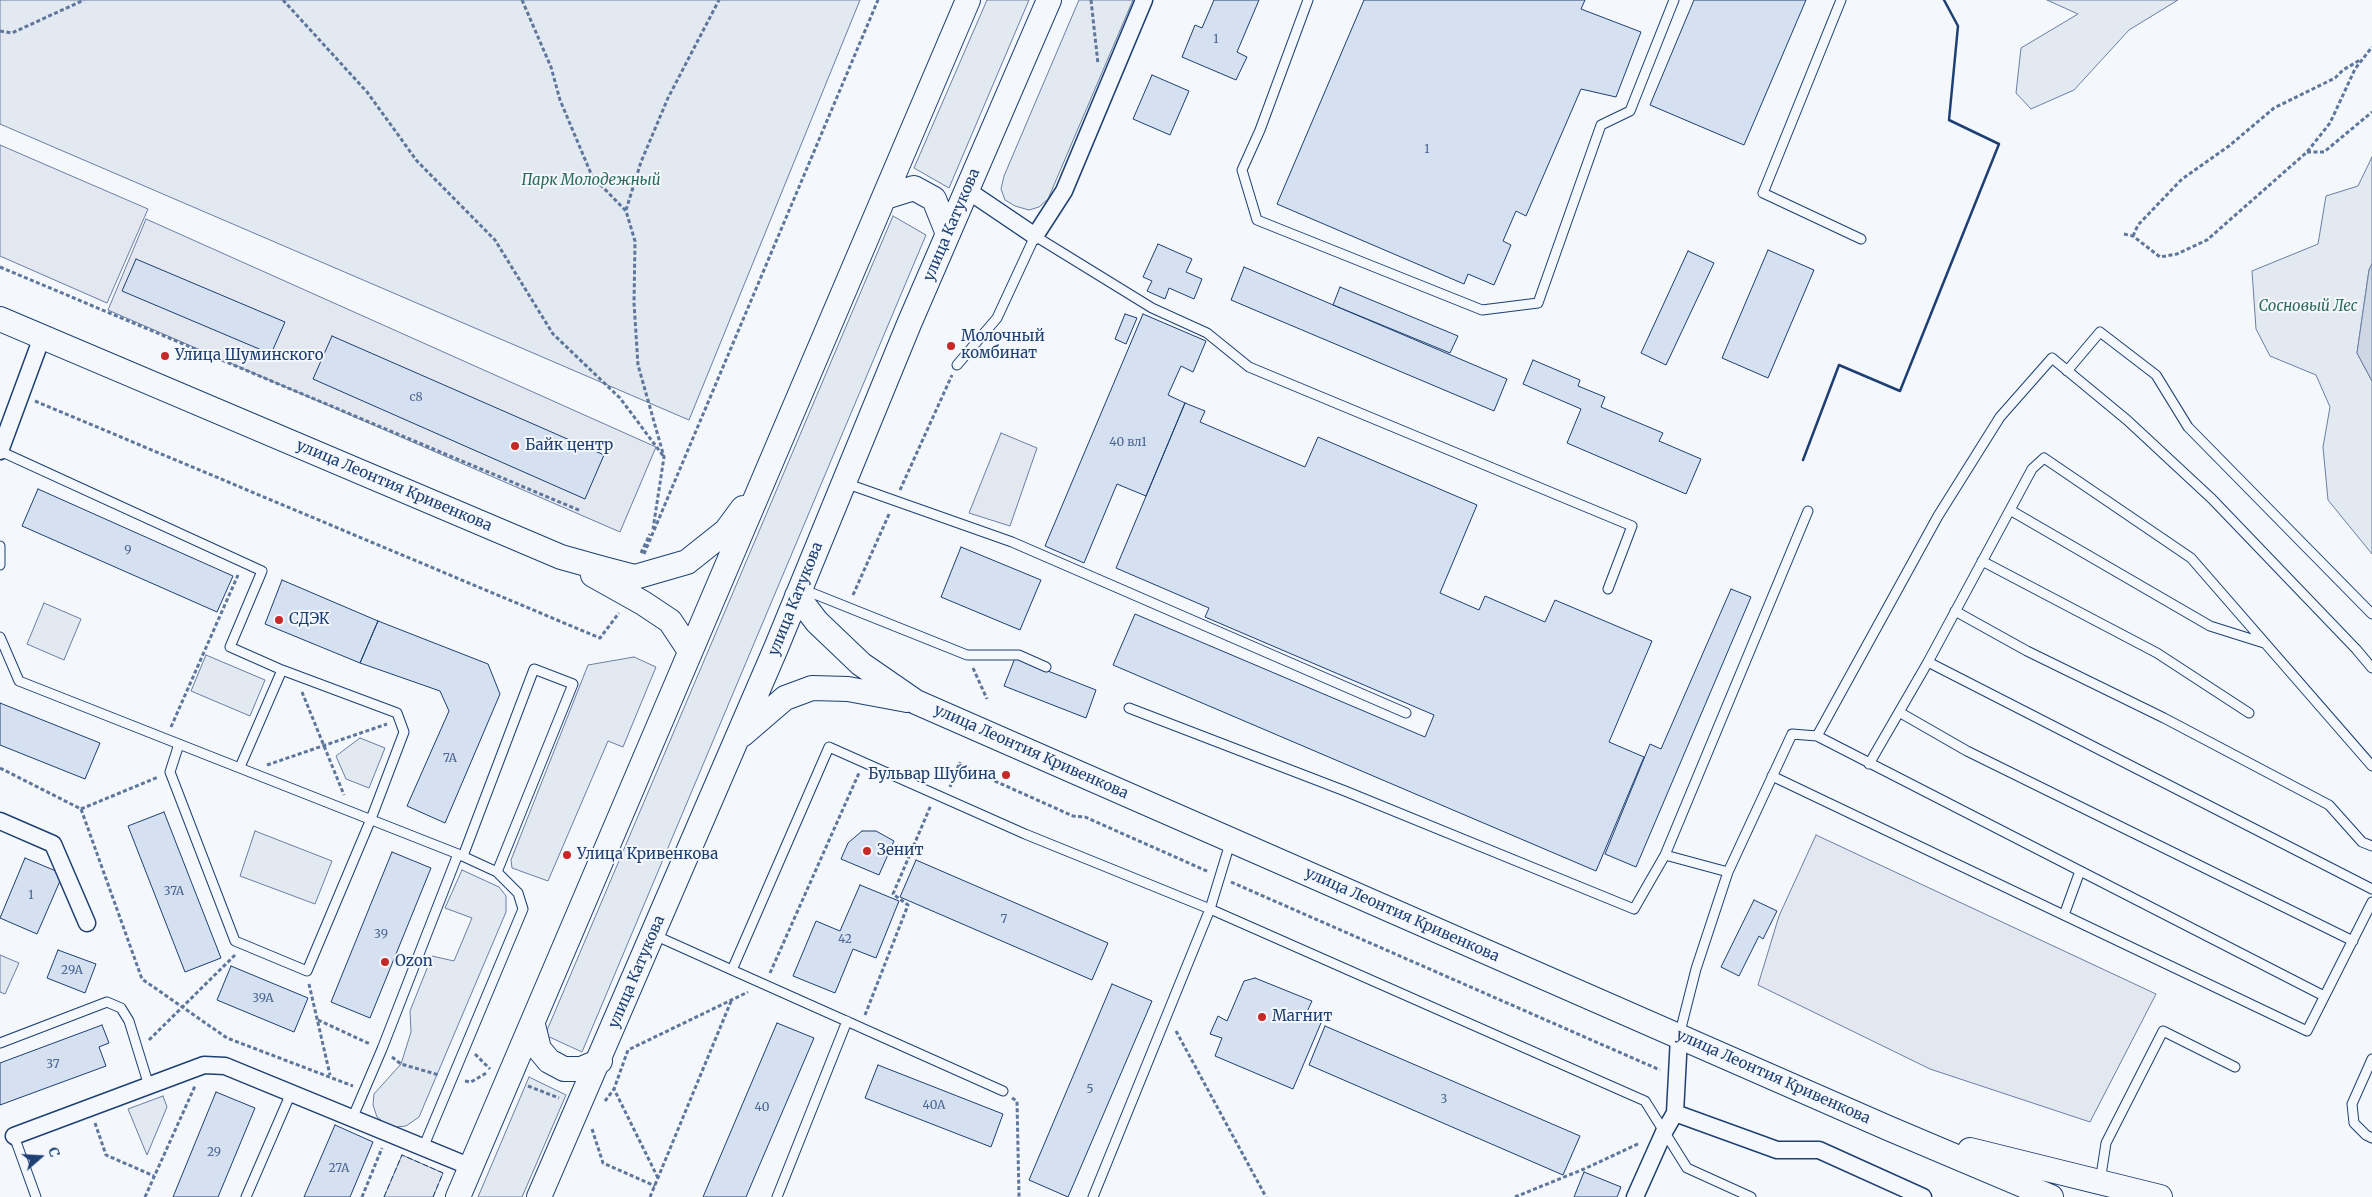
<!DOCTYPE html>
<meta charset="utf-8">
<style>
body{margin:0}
#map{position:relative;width:2372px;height:1197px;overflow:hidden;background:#f4f7fb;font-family:Merriweather,serif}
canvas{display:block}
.north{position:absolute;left:15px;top:1132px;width:50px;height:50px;-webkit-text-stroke:4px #f4f7fb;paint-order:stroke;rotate:71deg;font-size:14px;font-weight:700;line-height:20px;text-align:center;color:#1d3f73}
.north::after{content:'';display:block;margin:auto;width:18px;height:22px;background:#1d3f73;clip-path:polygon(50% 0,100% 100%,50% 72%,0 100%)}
</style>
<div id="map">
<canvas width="2372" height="1197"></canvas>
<div class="north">С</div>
</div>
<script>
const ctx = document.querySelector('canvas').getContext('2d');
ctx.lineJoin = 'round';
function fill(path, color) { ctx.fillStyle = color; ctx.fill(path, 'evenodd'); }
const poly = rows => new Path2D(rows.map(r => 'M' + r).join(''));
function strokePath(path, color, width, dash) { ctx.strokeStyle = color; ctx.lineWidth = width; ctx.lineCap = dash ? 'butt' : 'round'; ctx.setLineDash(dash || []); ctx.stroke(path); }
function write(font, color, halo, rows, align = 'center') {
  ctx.font = font + ' Merriweather,serif'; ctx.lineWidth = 4; ctx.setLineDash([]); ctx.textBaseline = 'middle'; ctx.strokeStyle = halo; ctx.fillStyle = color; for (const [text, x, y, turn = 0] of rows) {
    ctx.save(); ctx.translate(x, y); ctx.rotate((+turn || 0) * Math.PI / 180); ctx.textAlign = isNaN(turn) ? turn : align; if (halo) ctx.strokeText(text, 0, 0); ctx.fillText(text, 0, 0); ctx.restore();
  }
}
const green = poly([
 [0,0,860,0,689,420,0,124,0,0],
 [987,0,1029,0,949,188,914,168,987,0],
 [1079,0,1133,0,1048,199,1039,207,1029,210,1015,206,1005,200,1001,189,1004,176,1079,0],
 [2047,0,2178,0,2129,30,2074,90,2031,109,2016,93,2021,48,2078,14,2047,0],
 [2372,157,2372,264,2369,270,2357,353,2372,381,2372,554,2328,500,2323,447,2330,407,2316,375,2270,356,2256,329,2252,271,2318,244,2326,196,2358,186,2372,157],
 [893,216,926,235,582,1052,545,1035,893,216],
 [44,603,81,619,64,660,27,644,44,603],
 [206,655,265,680,250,716,191,691,206,655],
 [634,657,656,667,623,747,608,741,548,881,512,868,511,860,588,665,634,657],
 [360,738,385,748,369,788,346,779,336,756,360,738],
 [255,831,332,861,315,904,240,876,255,831],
 [462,870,499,887,506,896,506,912,419,1117,406,1126,396,1127,386,1124,377,1117,373,1105,374,1094,401,1064,411,1032,410,1011,432,956,454,961,472,918,445,908,462,870],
 [0,955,19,963,5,994,0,992,0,955],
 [529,1077,566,1095,522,1197,478,1197,529,1077],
 [163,1096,167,1107,147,1155,128,1109,163,1096]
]);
fill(green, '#e3e9f0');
strokePath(green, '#687fa3', 1);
const parking = poly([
 [0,145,148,209,107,303,0,256,0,145],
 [146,219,656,447,620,532,108,310,146,219],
 [1001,433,1037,448,1010,526,969,513,1001,433],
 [1816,835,2156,994,2090,1122,1930,1069,1758,985,1779,916,1816,835],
 [402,1155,443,1173,433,1197,384,1197,402,1155]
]);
fill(parking, '#e3e8f0');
strokePath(parking, '#687fa3', 1);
const water = poly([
 [2372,264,2372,381,2357,353,2369,270,2372,264]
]);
fill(water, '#cfd7e4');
strokePath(water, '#687fa3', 1);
const building = poly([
 [1214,0,1259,0,1237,52,1247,57,1236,80,1182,57,1195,25,1202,28,1214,0],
 [1364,0,1585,0,1581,9,1641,32,1616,97,1581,89,1526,216,1516,211,1503,241,1511,245,1494,285,1468,274,1464,284,1277,204,1364,0],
 [1694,0,1806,0,1744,145,1650,105,1694,0],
 [1152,75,1189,91,1170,135,1133,119,1152,75],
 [1158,244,1192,259,1186,272,1202,279,1194,299,1169,288,1165,299,1147,291,1152,281,1143,277,1158,244],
 [1768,250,1814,270,1768,378,1722,358,1768,250],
 [1688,251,1714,263,1666,365,1641,353,1688,251],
 [136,259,285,322,271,354,122,291,136,259],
 [1244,267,1507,379,1494,411,1231,300,1244,267],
 [1340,287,1458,336,1450,353,1333,305,1340,287],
 [1125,314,1137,318,1126,344,1115,339,1125,314],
 [1143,314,1206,341,1193,372,1181,366,1168,395,1185,403,1146,496,1117,484,1084,563,1045,546,1143,314],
 [332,336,604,455,585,499,313,379,332,336],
 [1533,360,1580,380,1578,386,1605,397,1601,407,1663,433,1659,441,1701,459,1686,494,1567,443,1581,409,1523,384,1533,360],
 [1185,403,1205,411,1200,422,1305,467,1318,437,1477,505,1440,593,1479,610,1485,596,1545,622,1555,600,1652,641,1609,742,1644,757,1596,871,1113,665,1135,614,1425,737,1434,715,1205,617,1209,608,1116,568,1185,403],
 [38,489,233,576,217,612,22,526,38,489],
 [961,547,1041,580,1020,630,941,597,961,547],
 [282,580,378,621,360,663,265,624,282,580],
 [1731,589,1751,597,1636,867,1605,854,1650,744,1661,749,1731,589],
 [378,621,488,664,500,694,445,823,407,806,449,711,440,691,360,663,378,621],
 [1015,658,1096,690,1086,718,1004,686,1015,658],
 [0,703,100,743,85,779,0,745,0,703],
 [164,812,221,958,185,972,128,826,164,812],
 [862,831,876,831,894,841,879,875,841,859,848,843,862,831],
 [392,852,431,868,370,1018,331,1002,392,852],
 [25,858,63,874,37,934,0,918,25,858],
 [916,860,1108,943,1092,980,900,897,916,860],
 [860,885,899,901,876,958,853,949,835,993,793,976,816,921,840,931,860,885],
 [1754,900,1777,911,1763,939,1759,936,1739,976,1721,967,1754,900],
 [58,950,96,964,85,993,47,978,58,950],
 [231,966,308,998,294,1032,217,1000,231,966],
 [1255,978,1312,1001,1305,1016,1321,1023,1293,1089,1215,1056,1222,1038,1210,1034,1218,1016,1227,1021,1244,981,1255,978],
 [1112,984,1152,1001,1068,1197,1029,1180,1112,984],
 [777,1023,814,1038,754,1178,746,1197,703,1197,777,1023],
 [102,1025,109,1043,99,1047,106,1066,0,1105,0,1063,102,1025],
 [1325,1026,1580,1136,1563,1175,1309,1065,1325,1026],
 [878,1065,1003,1114,991,1147,865,1098,878,1065],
 [216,1092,255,1108,218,1197,173,1197,216,1092],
 [335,1125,373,1142,350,1197,304,1197,335,1125],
 [1584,1172,1621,1187,1617,1197,1574,1197,1584,1172]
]);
fill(building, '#d5e0f0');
strokePath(building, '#1d3f73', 1);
const lane = poly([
 [1308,0,1260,130,1242,170,1257,220,1482,310,1538,303,1601,125,1630,111,1674,0],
 [1841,0,1763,193,1861,239],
 [957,365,997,318,1035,236,1152,308,1207,333,1249,367,1632,526,1608,589],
 [2067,371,2100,332,2156,375,2188,427,2372,614],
 [0,451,262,571,230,647,282,670,397,713,404,732,371,819,307,971,235,941,170,772,179,744],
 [845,483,1012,542,1406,713],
 [2010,510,2210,626,2264,643],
 [0,546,0,565],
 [1982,561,2157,653,2249,713],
 [802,589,967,655,1019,655,1046,667],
 [1955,611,2027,651,2164,718,2329,805,2362,842,2372,846],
 [0,637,19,681,458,854,497,872,518,893,523,909,423,1148],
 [1928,662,2032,469,2044,458,2191,558,2372,766],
 [1129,708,1345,791,1634,909,1665,855,1728,872],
 [1899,712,1967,751,2353,941],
 [1817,736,2324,996],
 [1869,764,1928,662,2372,889],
 [240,767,282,670],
 [1772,776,2307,1031,2372,902],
 [1665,855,1808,511],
 [463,856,534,669,573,684,497,872],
 [2064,915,2080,871],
 [652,934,732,970,829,747,1025,834,1210,909,1645,1101,1687,1168,1751,1197],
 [732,970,1003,1091],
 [1679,1036,1696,969,1728,872,1792,734,1817,736,1938,516,2000,417,2052,358,2127,420,2212,499,2356,649,2372,668],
 [0,1043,107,1002,121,1008,129,1021,149,1086],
 [2372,1059,2352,1104,2354,1123,2366,1135,2372,1138],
 [352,1119,382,1049,458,854],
 [14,1136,36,1197],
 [2100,1182,2106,1143,2163,1031,2235,1067],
 [246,1197,291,1093],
 [777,1197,847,1021],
 [1093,1197,1210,909,1231,840]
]);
const street = poly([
 [967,190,1035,236,1064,191,1144,0],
 [0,451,42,337],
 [0,821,53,844,87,923],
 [1675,1113,1777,1150,1819,1150,1923,1197],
 [14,1136,204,1065,225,1066,471,1167],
 [1635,1197,1664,1132,1675,1113,1679,1037]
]);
const secondary = poly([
 [885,197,914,188,934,199,948,234],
 [0,319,561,557,604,569,635,577,687,562,726,531,743,508],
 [593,575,643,603,670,621,690,651],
 [797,596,817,622,861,664,916,702,1888,1128,2051,1197],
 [742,735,785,698,812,688,848,689,907,700],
 [533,1025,539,1049,549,1061,564,1069,581,1069,600,1061],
 [1970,1150,2160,1197],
 [458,1197,968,0],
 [539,1197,776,648,909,324,1049,0]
]);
strokePath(lane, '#1d3f73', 11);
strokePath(street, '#1d3f73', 19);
strokePath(secondary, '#1d3f73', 26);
strokePath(poly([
 [283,0,367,92,417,161,495,240,553,334,620,398,664,457],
 [522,0,551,67,560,100,592,176,626,211,635,241,634,303,638,365,664,457,653,529],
 [1091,0,1098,64],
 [0,31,12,33,84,0],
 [2307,152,2324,152,2372,112],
 [626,210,641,162,668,98,719,0],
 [2124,234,2133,236,2160,257,2177,254,2207,240,2307,152,2330,123,2355,69,2372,47],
 [2133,236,2138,225,2182,179,2229,146,2274,108,2335,78,2343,70,2360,60],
 [0,267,581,511],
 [35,401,600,638,619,613],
 [900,490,952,375],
 [641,553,650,534],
 [644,554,878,0],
 [853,595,890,512],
 [973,668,987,699],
 [302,692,344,795],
 [171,727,238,575],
 [267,765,387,724],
 [959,765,1073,816,1085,817,1209,872],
 [0,768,81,809,142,979,227,1038,353,1086],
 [950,787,960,762],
 [81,809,158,777],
 [1231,882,1660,1070],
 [770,973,859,773],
 [309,984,330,1075],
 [865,1015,908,905,893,894,931,805],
 [318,1020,370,1044],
 [1176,1031,1266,1197],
 [149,1040,235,955],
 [475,1054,490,1069],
 [392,1057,401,1064,439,1075],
 [465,1081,471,1082,488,1072],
 [528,1086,559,1098],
 [1012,1098,1017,1101,1019,1197],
 [605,1101,614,1089],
 [95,1123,106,1155,154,1176],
 [592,1129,603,1163,655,1186],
 [658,1178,614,1089,628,1050,748,992],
 [145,1197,195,1086],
 [362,1197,382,1148],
 [650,1197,732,999],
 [1515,1197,1584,1169,1640,1143]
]), '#5e769c', 3, [4, 2.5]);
strokePath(lane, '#f4f7fb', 9);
strokePath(street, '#f4f7fb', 16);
strokePath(secondary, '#f4f7fb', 24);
strokePath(poly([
 [384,1197,402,1155,443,1173,433,1197]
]), '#1d3f73', 1, [6, 2.5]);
strokePath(poly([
 [1803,460,1839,365,1900,391,1999,144,1949,120,1958,26,1944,0]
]), '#1d3f73', 2.5);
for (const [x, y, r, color] of [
 [951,346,5,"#c62828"],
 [165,356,5,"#c62828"],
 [515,446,5,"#c62828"],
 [279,620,5,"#c62828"],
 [1006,775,5,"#c62828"],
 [867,851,5,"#c62828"],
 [567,855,5,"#c62828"],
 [385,962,5,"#c62828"],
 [1262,1017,5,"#c62828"]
]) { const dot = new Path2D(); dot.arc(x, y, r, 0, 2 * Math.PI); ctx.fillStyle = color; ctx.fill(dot); strokePath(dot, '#f4f7fb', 2); }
write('12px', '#4b6792', null, [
 ["1",1216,40],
 ["1",1427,150],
 ["с8",416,398],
 ["40 вл1",1128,443],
 ["9",128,551],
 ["7А",450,759],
 ["37А",174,892],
 ["1",31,896],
 ["7",1004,920],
 ["39",381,935],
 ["42",845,940],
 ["29А",72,971],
 ["39А",263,999],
 ["37",53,1065],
 ["5",1090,1090],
 ["3",1444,1100],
 ["40А",934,1106],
 ["40",762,1108],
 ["29",214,1153],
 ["27А",339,1169]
]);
write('italic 15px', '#2c6c60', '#f4f7fb', [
 ["Парк Молодежный",591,181],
 ["Сосновый Лес",2308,307]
]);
write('15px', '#1d3f73', '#f4f7fb', [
 ["улица Катукова",952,225,-67],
 ["улица Леонтия Кривенкова",394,486,23],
 ["улица Катукова",796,599,-68],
 ["улица Леонтия Кривенкова",1031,752,24],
 ["улица Леонтия Кривенкова",1402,915,24],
 ["улица Катукова",637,972,-67],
 ["улица Леонтия Кривенкова",1773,1077,24]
]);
write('15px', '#1d3f73', '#f4f7fb', [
 ["Молочный",961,337],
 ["комбинат",961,354],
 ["Улица Шуминского",175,356],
 ["Байк центр",525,446],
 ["СДЭК",289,620],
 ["Бульвар Шубина",996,775,"right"],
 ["Зенит",877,851],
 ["Улица Кривенкова",577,855],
 ["Ozon",395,962],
 ["Магнит",1272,1017]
], 'left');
</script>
